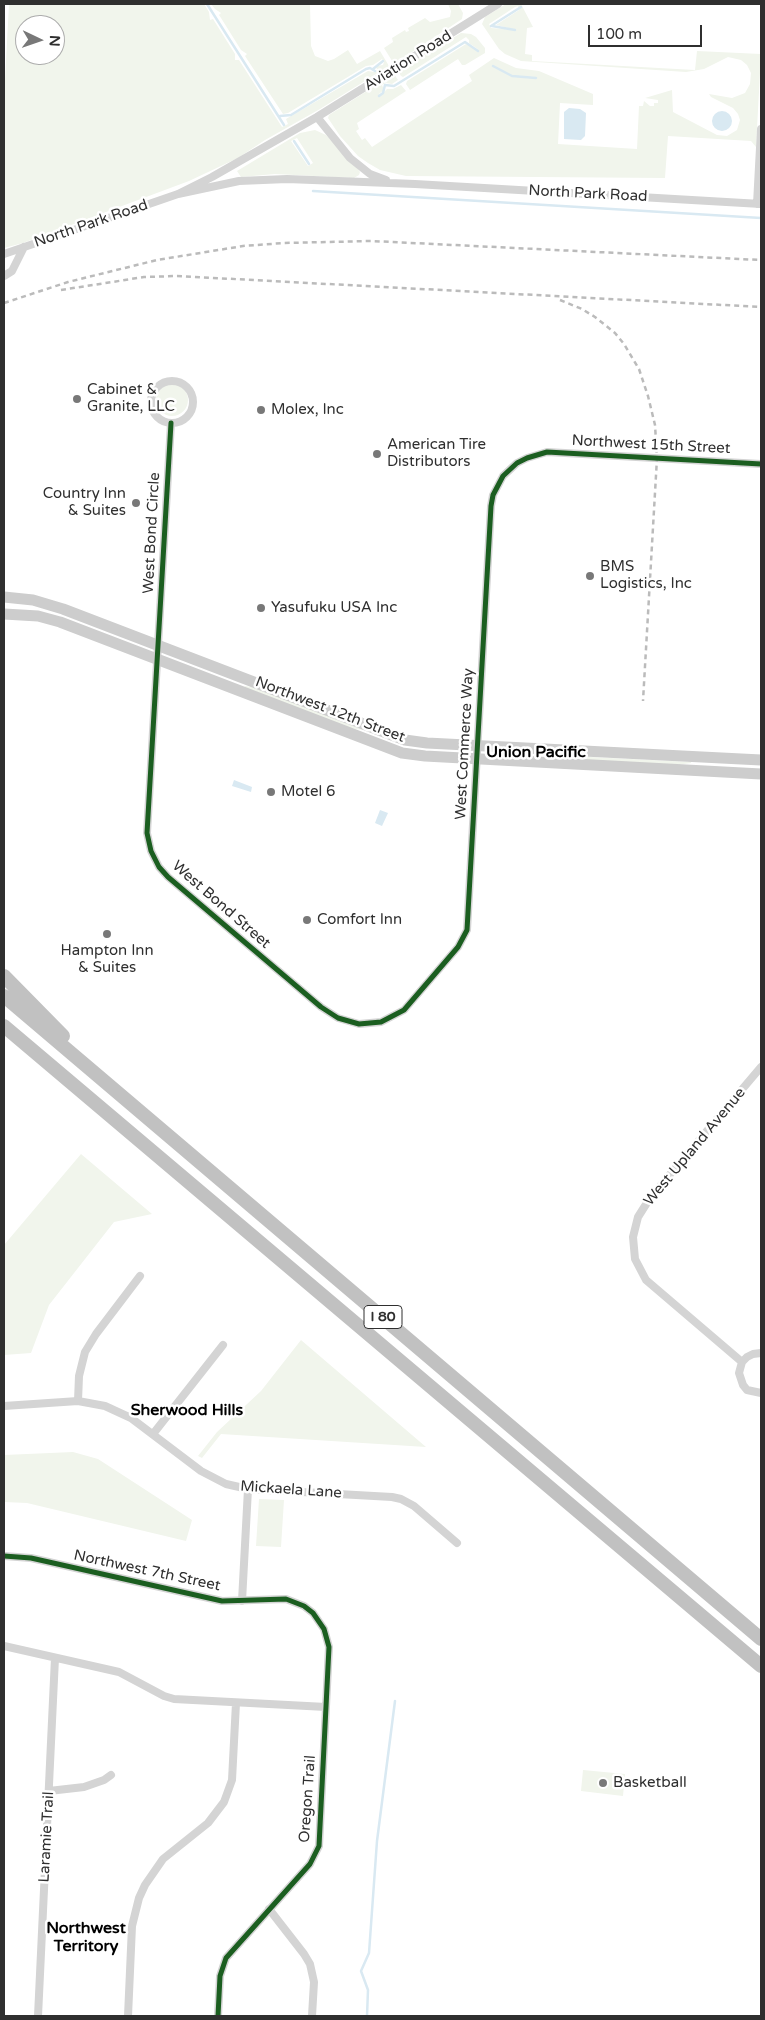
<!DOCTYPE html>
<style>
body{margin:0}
#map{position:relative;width:765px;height:2020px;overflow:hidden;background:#fff;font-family:"Varela Round",sans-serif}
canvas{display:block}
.frame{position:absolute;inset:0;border:5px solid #2f2f2f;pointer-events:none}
.north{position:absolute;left:15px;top:15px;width:50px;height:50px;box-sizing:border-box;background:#fff;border:1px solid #acacac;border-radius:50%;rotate:93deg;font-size:14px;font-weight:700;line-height:20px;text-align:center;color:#2f2f2f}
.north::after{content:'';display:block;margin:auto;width:18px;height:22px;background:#787878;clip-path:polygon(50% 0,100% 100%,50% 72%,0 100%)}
.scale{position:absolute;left:588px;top:25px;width:114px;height:22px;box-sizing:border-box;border:2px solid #2f2f2f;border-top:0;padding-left:6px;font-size:15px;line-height:18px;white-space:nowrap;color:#2f2f2f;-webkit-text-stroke:4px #fff;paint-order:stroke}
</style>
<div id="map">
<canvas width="765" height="2020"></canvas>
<div class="frame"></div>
<div class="north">N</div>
<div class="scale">100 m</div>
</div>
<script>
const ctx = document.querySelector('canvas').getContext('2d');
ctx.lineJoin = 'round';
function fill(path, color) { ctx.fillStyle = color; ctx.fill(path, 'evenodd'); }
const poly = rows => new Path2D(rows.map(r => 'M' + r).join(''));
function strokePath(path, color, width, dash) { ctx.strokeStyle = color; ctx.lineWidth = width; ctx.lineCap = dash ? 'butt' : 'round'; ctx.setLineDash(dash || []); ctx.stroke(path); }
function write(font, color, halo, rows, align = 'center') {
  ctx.font = font + ' "Varela Round",sans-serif'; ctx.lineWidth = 5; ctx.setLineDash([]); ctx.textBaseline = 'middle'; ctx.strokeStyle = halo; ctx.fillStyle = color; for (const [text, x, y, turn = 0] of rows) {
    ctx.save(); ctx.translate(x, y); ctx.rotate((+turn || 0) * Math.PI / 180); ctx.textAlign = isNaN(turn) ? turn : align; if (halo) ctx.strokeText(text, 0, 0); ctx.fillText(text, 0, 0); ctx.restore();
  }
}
fill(poly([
 [9,4,204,4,209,12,210,20,213,19,235,54,235,60,239,60,282,127,288,124,286,119,368,71,374,72,377,70,376,66,383,65,384,62,382,59,373,65,366,66,288,113,283,114,245,56,247,54,241,50,221,18,219,15,221,13,215,9,211,4,310,4,311,46,315,56,328,61,334,59,348,50,357,64,380,51,389,66,320,109,265,140,238,158,189,181,23,243,4,248,4,99],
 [25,25,55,25,55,55,25,55],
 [448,4,458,4,463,13,462,19,394,64,384,48,393,42,392,38,405,30,406,32,409,31,408,28,425,18,430,22,450,17,451,11],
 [506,4,521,4,533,27,527,28,525,54,532,55,532,61,695,70,697,51,761,54,756,147,751,141,668,136,665,178,406,176,380,170,368,163,358,156,340,136,328,118,329,115,394,74,398,80,392,84,386,83,382,85,384,90,379,94,380,96,387,89,393,89,401,85,406,91,357,123,359,129,356,131,362,140,365,138,372,147,472,81,469,75,494,58,516,68,539,71,593,94,593,105,560,103,558,144,637,149,639,106,643,106,644,101,650,106,654,106,654,103,658,103,658,100,645,98,672,90,673,112,717,135,727,136,737,130,740,120,738,114,733,108,711,97,709,94,732,98,745,93,750,84,751,73,747,65,741,60,728,57,704,69,686,72,521,61,505,54,499,49,482,24,485,17],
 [518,6,519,10,496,25,517,30,491,28,489,24,515,7],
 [461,33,471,34,476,37,485,48,485,53,465,65,462,65,458,59,410,90,406,84,407,81,466,44,479,50,469,43,469,40,466,37,403,77,401,76,398,71],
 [315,130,326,135,358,169,360,172,359,175,354,178,275,174,241,177,237,171,300,133],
 [297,138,313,163,308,166,291,141],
 '156 400a16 16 0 1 1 32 0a16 16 0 1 1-32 0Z',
 [245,686,258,688,363,730,349,728,244,688],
 [570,756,691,762,691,763,669,766,558,758],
 [81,1154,152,1214,114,1222,49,1305,31,1353,4,1355,4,1245],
 [301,1340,426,1447,221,1434,202,1458,198,1456,217,1432,261,1391],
 [73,1452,98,1459,192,1520,186,1541,27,1503,4,1502,4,1455],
 [259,1499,284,1500,281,1547,256,1546],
 [583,1770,625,1774,623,1796,581,1791]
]), '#f1f5ec');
fill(poly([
 [569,108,580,109,586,113,585,136,581,140,564,139,564,112],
 '712 121a10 10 0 1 1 20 0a10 10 0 1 1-20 0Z',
 [234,780,252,787,251,792,232,786],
 [380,810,388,813,382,826,375,823]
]), '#d9e9f2');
strokePath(poly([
 [207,4,284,125],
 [491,26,521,7],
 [492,26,515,30],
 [493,66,512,76,536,78],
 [373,69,383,61],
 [379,96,383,93,385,85,394,86,465,42,478,51],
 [280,116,291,115,366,69,370,68,375,71],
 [294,141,309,164],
 [313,191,761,218],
 [367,2016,368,1990,361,1971,369,1953,377,1841,395,1701]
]), '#d9e9f2', 2.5);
strokePath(poly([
 [317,117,350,158,370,174,386,180],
 [178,194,239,181,287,179,415,184,761,204],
 [757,204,761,129],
 [4,254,178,194,212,177,317,117,498,4],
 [4,276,12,271,24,247],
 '151 402a21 21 0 1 1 42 0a21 21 0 1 1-42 0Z',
 [171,423,147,833,151,851,159,867,168,877,321,1007,338,1018,359,1024,381,1022,404,1010,458,947,467,930,491,506,493,495,503,476,517,463,527,458,547,452,761,464],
 [761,1353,753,1354,747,1357,742,1362,739,1373,743,1385,747,1390,761,1393],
 [742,1362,646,1280,635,1259,633,1237,638,1217,650,1198,761,1067],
 [78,1401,79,1376,85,1352,96,1334,140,1276],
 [4,1406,78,1401,105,1406,131,1418,201,1471,226,1484,248,1489,392,1497,401,1499,414,1506,457,1543],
 [153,1434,223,1345],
 [4,1556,31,1558,222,1601,286,1599,304,1606,313,1613,324,1629,329,1647,319,1846,310,1864,226,1958,220,1976,218,2016],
 [242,1601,248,1489],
 [4,1646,119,1672,164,1696,174,1699,326,1707],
 [49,1791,84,1787,104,1780,111,1775],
 [269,1909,304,1954,310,1964,314,1982,312,2016],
 [38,2016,55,1658],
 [128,2016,132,1926,139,1898,145,1885,163,1859,208,1823,224,1802,232,1780,236,1703]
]), '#d4d4d4', 8);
strokePath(poly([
 [4,597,33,600,63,609,405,740,427,743,761,760],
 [4,614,38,616,60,622,402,753,425,756,761,774]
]), '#cdcdcd', 11);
strokePath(poly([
 [4,976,63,1036],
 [4,996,761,1639],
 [4,1026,761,1666]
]), '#c1c1c1', 14);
strokePath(poly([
 [61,290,144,277,177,276,761,307],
 [560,300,582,309,595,317,615,333,624,344,639,369,648,396,655,425,657,458,643,701],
 [4,303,68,282,157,260,243,246,284,243,371,241,761,260]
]), '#bbb', 2.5, [5, 4]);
strokePath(poly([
 [171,423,147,833,151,851,159,867,168,877,321,1007,338,1018,359,1024,381,1022,404,1010,458,947,467,930,491,506,493,495,503,476,517,463,527,458,547,452,761,464],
 [4,1556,31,1558,222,1601,286,1599,304,1606,313,1613,324,1629,329,1647,319,1846,310,1864,226,1958,220,1976,218,2016]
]), '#1b5e20', 5);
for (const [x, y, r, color] of [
 [77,399,5,"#787878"],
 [261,410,5,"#787878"],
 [377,454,5,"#787878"],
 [136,503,5,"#787878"],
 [590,576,5,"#787878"],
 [261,608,5,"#787878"],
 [271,792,5,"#787878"],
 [307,920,5,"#787878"],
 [107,934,5,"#787878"],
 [603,1783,5,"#787878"]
]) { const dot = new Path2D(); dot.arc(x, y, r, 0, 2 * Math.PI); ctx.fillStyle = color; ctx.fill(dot); strokePath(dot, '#fff', 2); }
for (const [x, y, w] of [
 [383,1317,38]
]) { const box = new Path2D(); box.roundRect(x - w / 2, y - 11.5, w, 23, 4); ctx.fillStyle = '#fff'; ctx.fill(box); strokePath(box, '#2f2f2f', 1); }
write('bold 14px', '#2f2f2f', null, [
 ["I 80",383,1317]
]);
write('15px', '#2f2f2f', '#fff', [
 ["Aviation Road",408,61,-32],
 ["North Park Road",588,194,3],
 ["North Park Road",91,224,-19],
 ["Northwest 15th Street",651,445,3],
 ["West Bond Circle",152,533,-87],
 ["Northwest 12th Street",330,710,21],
 ["West Commerce Way",465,744,-87],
 ["West Bond Street",221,905,41],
 ["West Upland Avenue",695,1147,-50],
 ["Mickaela Lane",291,1490,4],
 ["Northwest 7th Street",147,1571,12],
 ["Oregon Trail",308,1799,-86],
 ["Laramie Trail",47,1837,-87]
]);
write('15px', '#2f2f2f', '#fff', [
 ["Cabinet &",87,390],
 ["Granite, LLC",87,407],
 ["Molex, Inc",271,410],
 ["American Tire",387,445],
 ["Distributors",387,462],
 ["Country Inn",126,494,"right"],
 ["& Suites",126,511,"right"],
 ["BMS",600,567],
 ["Logistics, Inc",600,584],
 ["Yasufuku USA Inc",271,608],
 ["Motel 6",281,792],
 ["Comfort Inn",317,920],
 ["Hampton Inn",107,951,"center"],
 ["& Suites",107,968,"center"],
 ["Basketball",613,1783]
], 'left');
write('bold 16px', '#000', '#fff', [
 ["Union Pacific",536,753],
 ["Sherwood Hills",187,1411],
 ["Northwest",86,1929],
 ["Territory",86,1947]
]);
</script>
